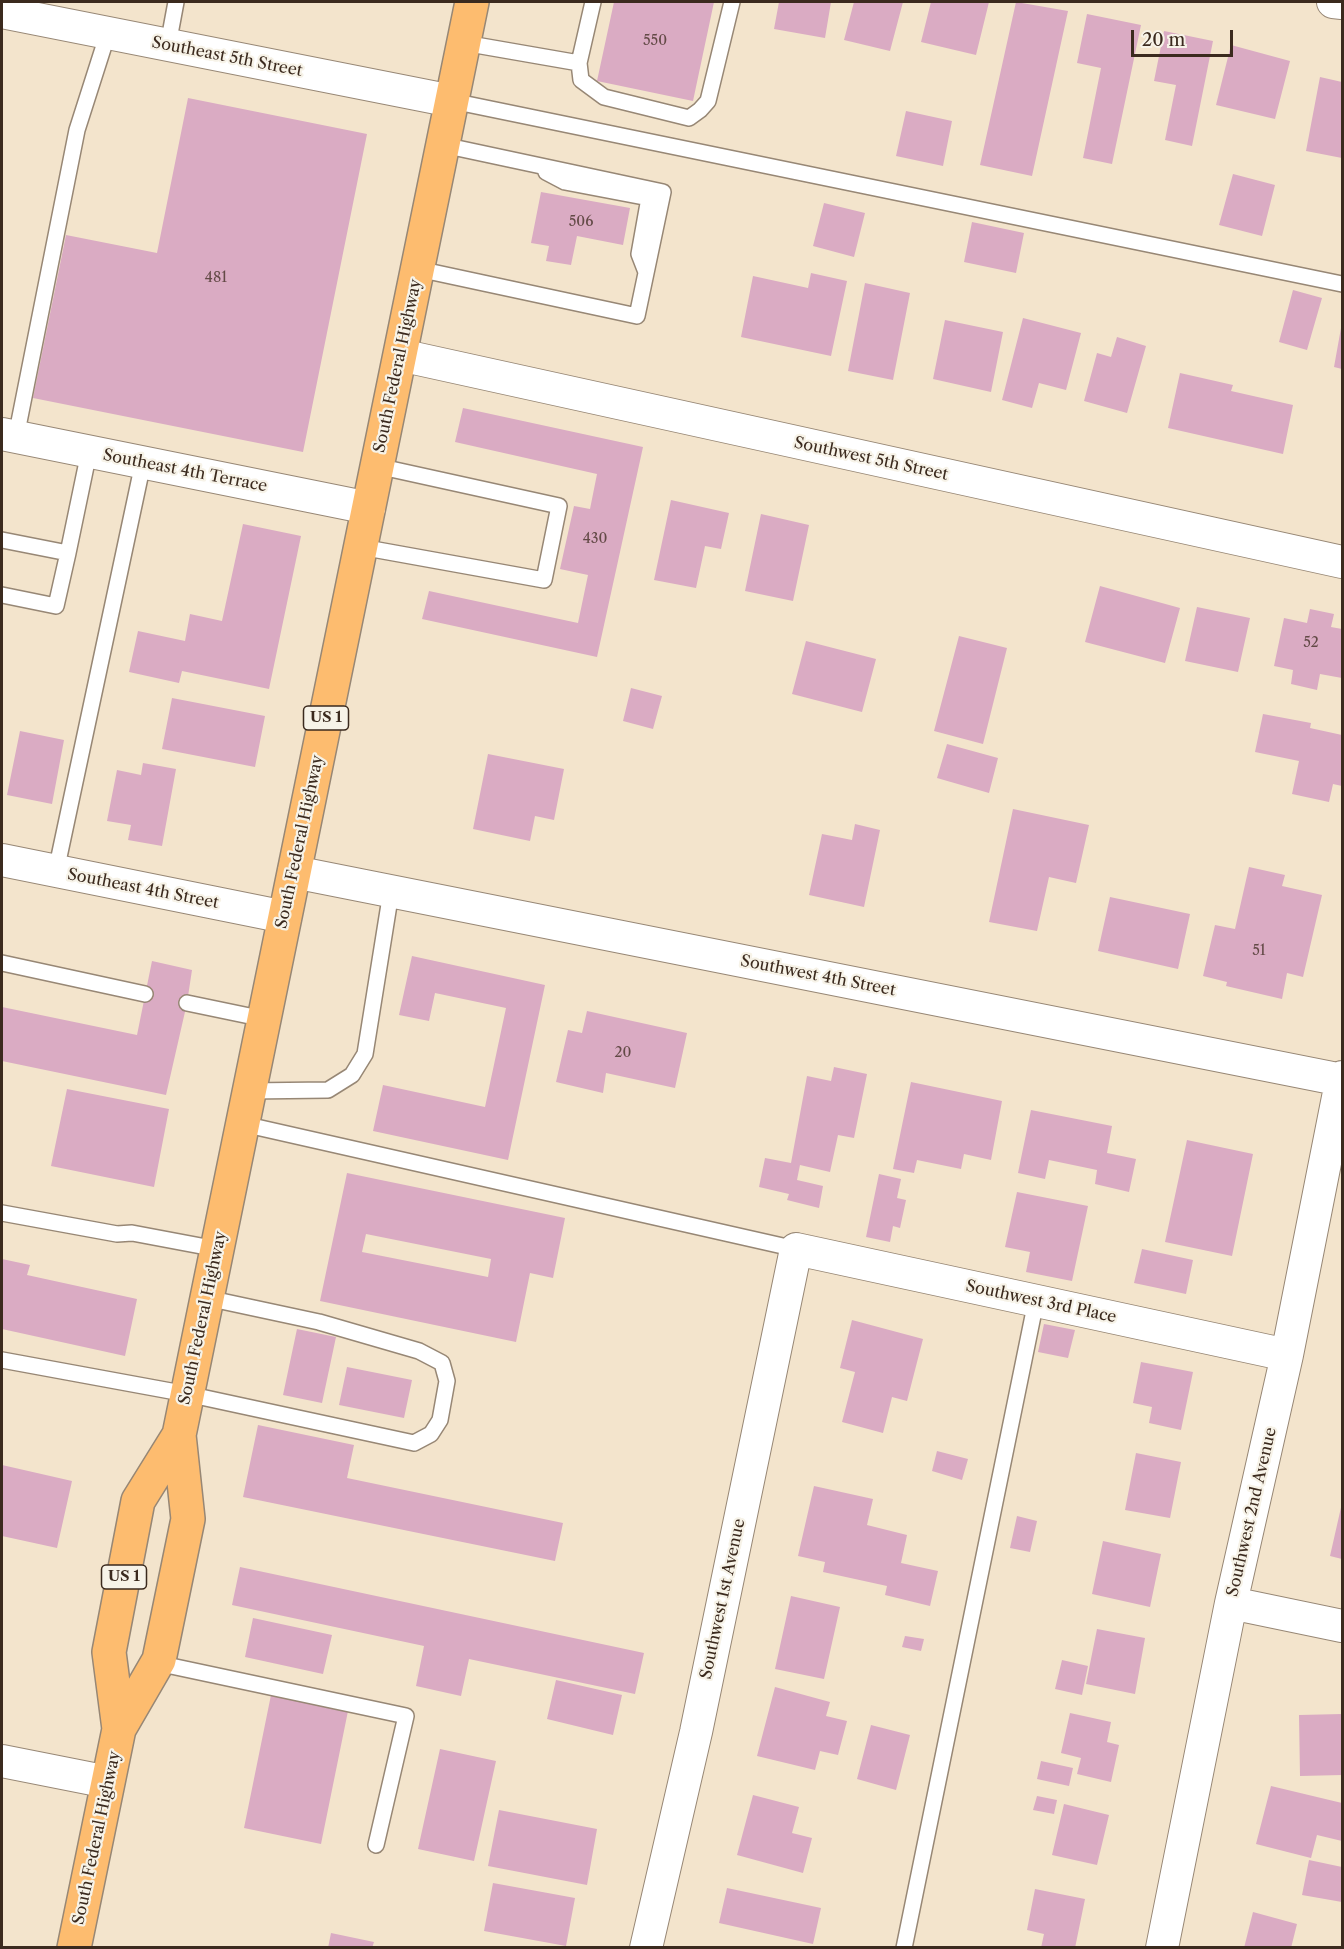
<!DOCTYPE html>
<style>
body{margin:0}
#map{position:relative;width:1344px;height:1949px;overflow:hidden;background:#f3e4cc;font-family:"Libre Caslon Text",serif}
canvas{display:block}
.frame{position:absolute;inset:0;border:3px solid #3b2a1e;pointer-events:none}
.scale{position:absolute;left:1131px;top:30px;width:102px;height:27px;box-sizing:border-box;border:3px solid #3b2a1e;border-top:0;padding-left:8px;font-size:18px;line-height:21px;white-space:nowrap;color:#3b2a1e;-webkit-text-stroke:4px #f7f3e8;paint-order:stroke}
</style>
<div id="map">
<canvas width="1344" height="1949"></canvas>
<div class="frame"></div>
<div class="scale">20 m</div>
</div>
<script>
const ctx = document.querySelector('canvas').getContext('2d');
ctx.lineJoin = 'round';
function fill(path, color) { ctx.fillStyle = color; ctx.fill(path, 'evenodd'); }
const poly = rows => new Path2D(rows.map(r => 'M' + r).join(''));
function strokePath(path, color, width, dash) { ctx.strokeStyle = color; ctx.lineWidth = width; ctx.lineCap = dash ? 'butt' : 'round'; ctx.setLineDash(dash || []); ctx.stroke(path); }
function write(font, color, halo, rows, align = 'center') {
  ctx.font = font + ' "Libre Caslon Text",serif'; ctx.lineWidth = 4.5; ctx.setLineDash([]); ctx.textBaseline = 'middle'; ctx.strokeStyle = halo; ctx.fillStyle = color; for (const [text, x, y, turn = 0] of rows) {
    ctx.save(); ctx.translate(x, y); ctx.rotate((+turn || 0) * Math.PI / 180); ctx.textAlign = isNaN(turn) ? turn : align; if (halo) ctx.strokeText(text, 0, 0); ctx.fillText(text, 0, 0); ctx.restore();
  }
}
fill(poly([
 [614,2,714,2,693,101,597,81],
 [779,2,831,2,825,38,774,29],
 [854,2,903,2,890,51,844,40],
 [931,2,989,2,976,55,921,42],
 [1016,2,1068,11,1032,176,980,165],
 [1087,14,1141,25,1112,164,1083,158,1101,68,1077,63],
 [1164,31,1213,41,1192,146,1165,140,1176,85,1154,81],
 [1231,45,1290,61,1275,119,1216,105],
 [1320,77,1342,82,1342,158,1306,151],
 [188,98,367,134,303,452,33,398,66,235,157,253],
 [906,111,952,121,943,166,896,156],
 [1233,174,1275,185,1262,236,1219,225],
 [541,192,630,208,623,245,577,236,571,265,546,261,549,246,531,243],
 [824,203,865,213,854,257,813,246],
 [972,222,1024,233,1016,273,964,262],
 [811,273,847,281,831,356,741,337,753,276,808,288],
 [865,283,910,293,893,380,848,371],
 [1293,290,1322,298,1307,350,1279,342],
 [1023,318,1081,333,1066,390,1039,383,1032,408,1002,400],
 [945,320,1003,332,991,392,933,379],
 [1341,328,1342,328,1342,369,1334,367],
 [1117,337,1146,346,1127,413,1084,401,1097,353,1111,357],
 [1180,373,1233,385,1231,391,1293,405,1283,454,1168,428],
 [463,408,643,447,597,657,422,619,429,591,578,623,588,575,560,569,574,506,590,509,597,474,455,442],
 [671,500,729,513,721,549,705,546,696,588,654,580],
 [761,514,809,525,793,601,745,591],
 [243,524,301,536,269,689,182,671,179,683,129,672,138,631,185,641,190,614,222,621],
 [1100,586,1180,608,1165,663,1085,642],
 [1197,607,1250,618,1238,672,1185,661],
 [1310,609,1334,614,1331,627,1342,629,1342,678,1320,674,1317,690,1291,684,1293,670,1274,666,1284,618,1307,623],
 [959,636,1007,648,983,744,934,731],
 [806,641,876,659,862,712,792,694],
 [631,688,662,696,653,729,623,721],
 [172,698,265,716,255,767,162,749],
 [1263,714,1311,723,1310,728,1342,735,1342,786,1333,784,1329,802,1292,794,1299,761,1255,752],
 [20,731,64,740,52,804,7,795],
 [947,744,998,758,989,793,937,778],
 [488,754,564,769,554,820,535,816,530,841,473,829],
 [143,763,176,769,162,846,128,840,131,825,107,821,117,770,141,775],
 [1013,809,1089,825,1076,883,1049,877,1037,931,989,922],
 [855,824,880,830,864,907,809,895,822,834,852,840],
 [1249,867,1285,875,1282,886,1322,895,1303,977,1287,973,1282,999,1226,986,1227,982,1203,976,1215,925,1235,929],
 [1110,897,1190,914,1178,969,1098,951],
 [412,956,545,985,508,1160,373,1131,383,1085,485,1107,506,1008,435,993,429,1021,399,1015],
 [152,961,192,970,187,1003,166,1095,2,1061,2,1007,137,1035],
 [587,1011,687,1033,675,1088,606,1073,603,1093,556,1082,568,1030,582,1033],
 [834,1067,867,1074,854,1138,838,1135,830,1172,800,1165,797,1180,823,1186,819,1208,787,1200,789,1194,759,1187,765,1158,791,1163,807,1076,831,1081],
 [911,1082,1002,1101,991,1160,964,1154,961,1169,917,1160,914,1173,893,1169],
 [67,1089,169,1109,154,1187,51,1166],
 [1031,1110,1112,1126,1107,1153,1136,1159,1129,1192,1095,1184,1097,1170,1049,1160,1045,1179,1018,1173],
 [1187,1140,1253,1154,1232,1256,1165,1242],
 [347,1173,565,1218,553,1278,530,1273,516,1342,320,1301],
 [366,1234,491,1259,488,1277,362,1252],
 [879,1174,901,1179,897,1198,906,1200,900,1228,893,1226,890,1242,866,1237],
 [1017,1192,1088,1206,1072,1281,1026,1272,1030,1252,1005,1247],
 [1142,1249,1193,1260,1186,1294,1134,1283],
 [2,1259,30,1265,27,1275,137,1299,125,1356,2,1329],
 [852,1320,923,1339,907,1401,892,1397,883,1433,842,1422,855,1372,840,1368],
 [1044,1324,1075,1330,1068,1358,1038,1352],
 [297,1329,336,1337,322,1403,283,1395],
 [1141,1362,1193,1372,1181,1430,1149,1423,1152,1407,1133,1403],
 [347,1367,412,1380,404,1418,339,1405],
 [258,1425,354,1445,347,1478,563,1523,555,1561,243,1497],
 [937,1451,968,1459,962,1480,932,1471],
 [1136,1453,1181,1462,1170,1518,1125,1510],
 [2,1465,72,1481,57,1548,2,1536],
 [814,1486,873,1499,867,1525,907,1535,901,1563,938,1571,930,1606,885,1595,887,1586,823,1572,825,1562,798,1556],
 [1342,1503,1342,1559,1330,1556],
 [1017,1516,1037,1521,1030,1552,1010,1548],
 [1103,1541,1161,1554,1150,1607,1092,1594],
 [240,1567,644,1653,635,1694,469,1659,461,1696,416,1686,424,1646,232,1605],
 [791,1596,840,1607,824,1679,775,1669],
 [253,1618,332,1635,323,1674,245,1657],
 [1097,1629,1145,1638,1135,1694,1086,1684],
 [905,1636,924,1639,921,1651,902,1647],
 [1062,1660,1088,1666,1082,1695,1055,1689],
 [556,1680,622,1695,613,1735,547,1719],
 [775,1687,830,1702,826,1716,847,1721,838,1755,820,1751,815,1770,757,1756],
 [271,1695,348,1711,321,1844,244,1828],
 [1070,1713,1111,1722,1107,1742,1119,1745,1111,1782,1077,1774,1081,1758,1061,1753],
 [1342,1714,1342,1775,1300,1776,1299,1715],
 [871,1725,910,1735,896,1790,857,1779],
 [440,1749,496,1761,474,1861,418,1849],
 [1041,1761,1073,1768,1069,1786,1037,1779],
 [1271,1786,1342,1803,1342,1841,1317,1835,1311,1858,1256,1844],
 [753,1795,799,1807,792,1833,812,1838,803,1873,737,1855],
 [1037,1796,1057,1800,1054,1814,1033,1810],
 [1064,1804,1109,1815,1097,1865,1052,1855],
 [499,1810,597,1829,587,1885,488,1866],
 [1309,1860,1342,1867,1342,1902,1302,1895],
 [493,1883,575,1898,566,1946,484,1931],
 [727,1888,821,1908,813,1944,719,1923],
 [1035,1889,1085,1899,1075,1948,1041,1948,1044,1934,1027,1930],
 [1253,1912,1297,1924,1291,1948,1244,1948],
 [331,1933,374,1942,372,1948,328,1948]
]), '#daabc3');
const lane = poly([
 [593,2,579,63,581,80,604,97,689,118,700,110,708,101,732,2],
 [464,43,579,63],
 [168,45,176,2],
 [452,101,1342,284],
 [546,172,565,182,649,198,639,254,646,272],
 [418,269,637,316,663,192,443,145],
 [16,437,77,130,108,33],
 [2,540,68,553,89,452],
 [361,547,544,580,559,506,377,466],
 [2,595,56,606,68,553],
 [56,871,143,463],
 [2,963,145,994],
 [187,1003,264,1019],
 [249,1091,328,1090,352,1075,365,1054,391,892],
 [243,1124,796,1249],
 [2,1213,117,1234,132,1233,217,1249],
 [2,1360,187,1394,414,1443,431,1434,440,1420,447,1381,442,1363,419,1351,319,1322,207,1298],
 [157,1663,406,1716,376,1845],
 [904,1948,1036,1301]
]);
const street = poly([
 [1333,2,1342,3],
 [2,12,452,101],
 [400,355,1342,562],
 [2,434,369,508],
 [2,860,285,917],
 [294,872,1342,1080],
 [1231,1603,1342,1626],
 [2,1761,108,1782],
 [646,1948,696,1732,796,1249,1287,1355],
 [1162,1948,1231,1603,1287,1355,1342,1077]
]);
const primary = poly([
 [119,1729,109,1652,138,1501,179,1435],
 [74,1948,119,1729,159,1660,188,1519,179,1435,472,2]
]);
strokePath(lane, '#978775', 18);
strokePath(street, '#978775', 34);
strokePath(primary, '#978775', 36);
strokePath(lane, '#fff', 15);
strokePath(street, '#fff', 32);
strokePath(primary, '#fdbc6f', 33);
write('14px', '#634a47', null, [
 ["550",655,41],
 ["506",581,222],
 ["481",216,278],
 ["430",595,539],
 ["52",1311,643],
 ["51",1259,951],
 ["20",623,1053]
]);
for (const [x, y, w] of [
 [326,718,45],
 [124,1577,45]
]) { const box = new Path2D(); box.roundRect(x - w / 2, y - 12, w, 24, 4.5); ctx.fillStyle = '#f7f3e8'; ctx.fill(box); strokePath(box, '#3b2a1e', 1.5); }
write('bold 15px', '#3b2a1e', null, [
 ["US 1",326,718],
 ["US 1",124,1577]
]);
write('16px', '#3b2a1e', '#f7f3e8', [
 ["Southeast 5th Street",227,57,11],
 ["South Federal Highway",398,366,-78],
 ["Southwest 5th Street",871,459,12],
 ["Southeast 4th Terrace",185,471,11],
 ["South Federal Highway",300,842,-78],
 ["Southeast 4th Street",143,889,11],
 ["Southwest 4th Street",818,976,11],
 ["Southwest 3rd Place",1041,1302,12],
 ["South Federal Highway",203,1318,-78],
 ["Southwest 2nd Avenue",1252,1512,-77],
 ["Southwest 1st Avenue",723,1599,-78],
 ["South Federal Highway",97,1838,-78]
]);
</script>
